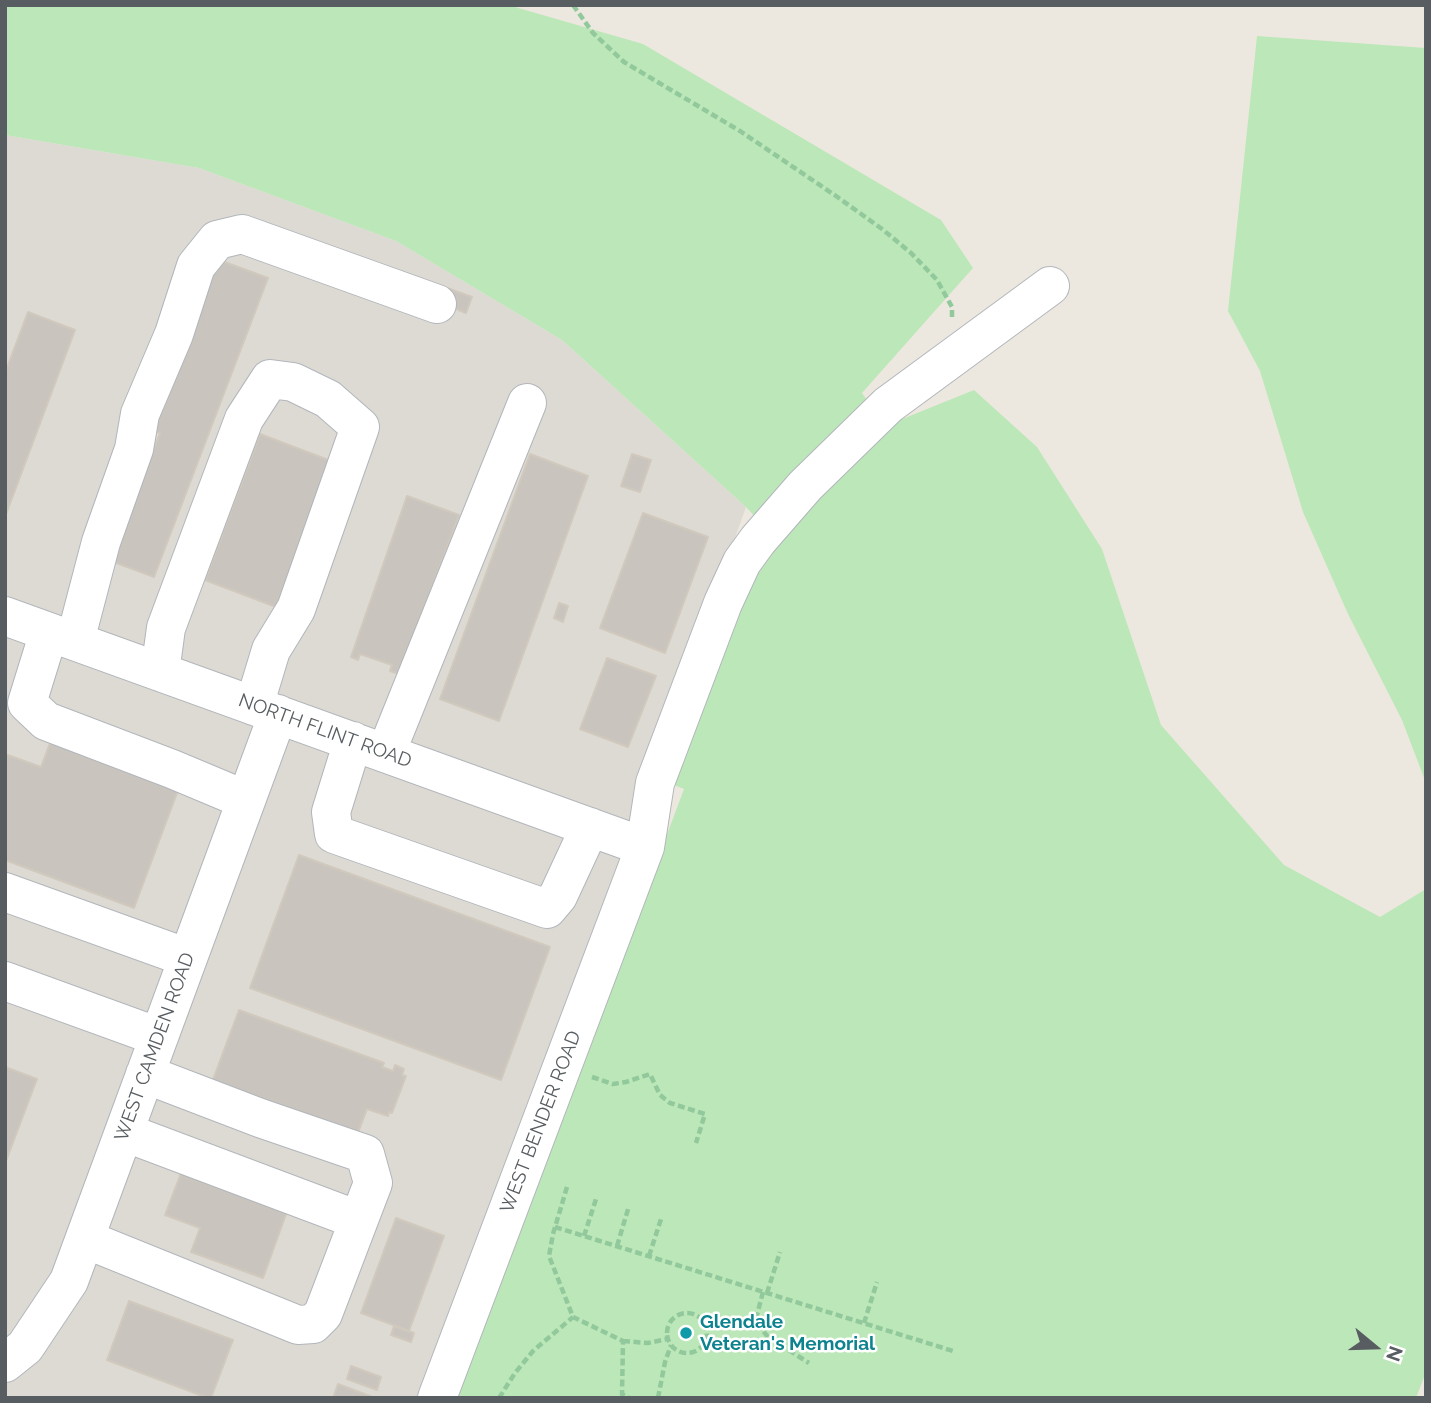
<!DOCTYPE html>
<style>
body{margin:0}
#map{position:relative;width:1431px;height:1403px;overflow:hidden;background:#ede8df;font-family:Raleway,sans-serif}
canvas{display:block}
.frame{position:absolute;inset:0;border:7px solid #585d61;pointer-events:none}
.north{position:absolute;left:1340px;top:1312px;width:70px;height:70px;-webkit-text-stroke:5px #fff;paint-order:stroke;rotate:109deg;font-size:19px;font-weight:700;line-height:28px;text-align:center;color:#585d61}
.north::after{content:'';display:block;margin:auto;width:24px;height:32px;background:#585d61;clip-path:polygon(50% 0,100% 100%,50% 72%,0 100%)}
</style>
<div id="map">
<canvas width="1431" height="1403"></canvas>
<div class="frame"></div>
<div class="north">N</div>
</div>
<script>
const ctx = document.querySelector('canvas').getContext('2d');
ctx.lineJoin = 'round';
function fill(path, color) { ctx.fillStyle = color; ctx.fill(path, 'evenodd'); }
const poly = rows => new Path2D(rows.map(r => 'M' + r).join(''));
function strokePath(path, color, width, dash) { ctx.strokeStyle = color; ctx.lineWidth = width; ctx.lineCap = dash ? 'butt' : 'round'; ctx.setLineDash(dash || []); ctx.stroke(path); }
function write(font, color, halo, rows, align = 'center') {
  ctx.font = font + ' Raleway,sans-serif'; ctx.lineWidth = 5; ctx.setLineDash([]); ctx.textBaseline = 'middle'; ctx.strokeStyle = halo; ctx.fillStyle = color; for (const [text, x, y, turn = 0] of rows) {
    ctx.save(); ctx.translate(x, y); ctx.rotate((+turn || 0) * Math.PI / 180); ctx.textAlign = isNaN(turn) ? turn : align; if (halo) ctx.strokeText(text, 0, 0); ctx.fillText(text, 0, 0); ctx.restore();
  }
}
fill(poly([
 [5,135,199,168,396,241,562,340,746,507,598,921,419,1398,5,1398]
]), '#dddad4');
fill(poly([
 [5,5,508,5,643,44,941,220,973,268,862,393,885,426,974,390,1037,447,1102,549,1161,725,1284,865,1380,917,1426,889,1426,1372,1416,1398,456,1398,684,789,664,781,771,534,746,507,562,340,396,241,199,168,5,135],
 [1257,36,1426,48,1426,783,1402,720,1348,614,1303,512,1260,371,1228,311]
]), '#bce7b8');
const building = poly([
 [211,257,268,278,154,577,111,561,160,433,146,428,211,257],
 [447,288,472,297,466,313,441,303,447,288],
 [28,312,75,330,5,517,5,373,28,312],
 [260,434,331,461,276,607,205,580,260,434],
 [530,454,588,476,499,721,440,699,530,454],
 [632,454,651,460,640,492,621,486,632,454],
 [407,496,459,515,399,674,390,671,392,665,360,654,358,660,351,657,407,496],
 [643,513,708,537,665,653,600,628,643,513],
 [559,603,568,606,563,622,554,618,559,603],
 [607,658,656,676,628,747,580,729,607,658],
 [52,738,180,785,134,908,5,860,5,754,41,767,52,738],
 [299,855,550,947,501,1080,250,988,299,855],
 [239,1010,384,1063,382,1067,393,1071,395,1065,404,1069,402,1075,406,1076,392,1113,389,1112,388,1116,367,1109,356,1138,211,1085,239,1010],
 [5,1067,37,1079,6,1161,5,1161,5,1067],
 [183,1168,289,1206,263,1278,191,1252,200,1228,165,1215,183,1168],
 [396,1218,444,1236,409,1331,361,1313,396,1218],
 [129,1301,233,1340,211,1398,208,1398,107,1360,129,1301],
 [394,1326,414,1333,411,1342,391,1335,394,1326],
 [351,1366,381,1377,377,1390,347,1379,351,1366],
 [338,1384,375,1398,333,1398,338,1384]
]);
fill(building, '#c9c5be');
strokePath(building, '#d1c9bd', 2);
const minor = poly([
 [5,616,645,847],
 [49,632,27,703,46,721,172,769,246,800],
 [75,641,101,542,134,449,140,414,174,334,196,266,217,240,242,234,437,304],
 [160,672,166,628,244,419,270,379,293,382,328,399,360,427,296,609,271,650,254,706],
 [353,741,331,812,334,834,547,909,558,896,590,827],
 [386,753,527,403],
 [5,892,188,958],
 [5,981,159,1037],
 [124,1132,342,1214,357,1224],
 [85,1239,298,1325,313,1324,323,1314,373,1183,365,1154,260,1118,145,1074],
 [5,1363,25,1347,69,1281,278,714],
 [437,1398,645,847,655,783,723,603,742,562,758,540,805,486,888,405,1050,286]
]);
strokePath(minor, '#b2b6bb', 40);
strokePath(poly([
 [573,5,593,33,624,62,740,131,836,196,882,229,911,253,937,280,952,307,952,317],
 [592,1077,613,1084,626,1082,650,1074,660,1095,670,1103,705,1114,696,1143],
 [567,1187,553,1234,549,1256,573,1317,623,1341,622,1394,629,1398],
 [555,1227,953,1351],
 [584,1236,597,1196],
 [617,1246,629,1206],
 [649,1256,662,1216],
 [763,1292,757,1315,760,1327,768,1337,809,1363],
 [767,1293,780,1252],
 '667 1333a20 20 0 1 1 40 0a20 20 0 1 1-40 0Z',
 [864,1323,877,1282],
 [623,1341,648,1343,667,1339],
 [499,1398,515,1373,533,1351,573,1317],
 [658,1398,665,1362,671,1345]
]), '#91c89c', 4.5, [7, 3.5]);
strokePath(minor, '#fff', 38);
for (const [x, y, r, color] of [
 [686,1333,7,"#0f9aa8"]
]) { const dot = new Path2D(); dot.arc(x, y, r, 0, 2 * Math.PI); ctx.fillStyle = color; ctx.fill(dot); strokePath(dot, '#fff', 2.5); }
write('19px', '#585d61', '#fff', [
 ["NORTH FLINT ROAD",325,731,20],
 ["WEST CAMDEN ROAD",155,1047,-70],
 ["WEST BENDER ROAD",541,1122,-69]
]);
write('bold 19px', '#0d838f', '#fff', [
 ["Glendale",700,1322],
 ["Veteran's Memorial",700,1344]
], 'left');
</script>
